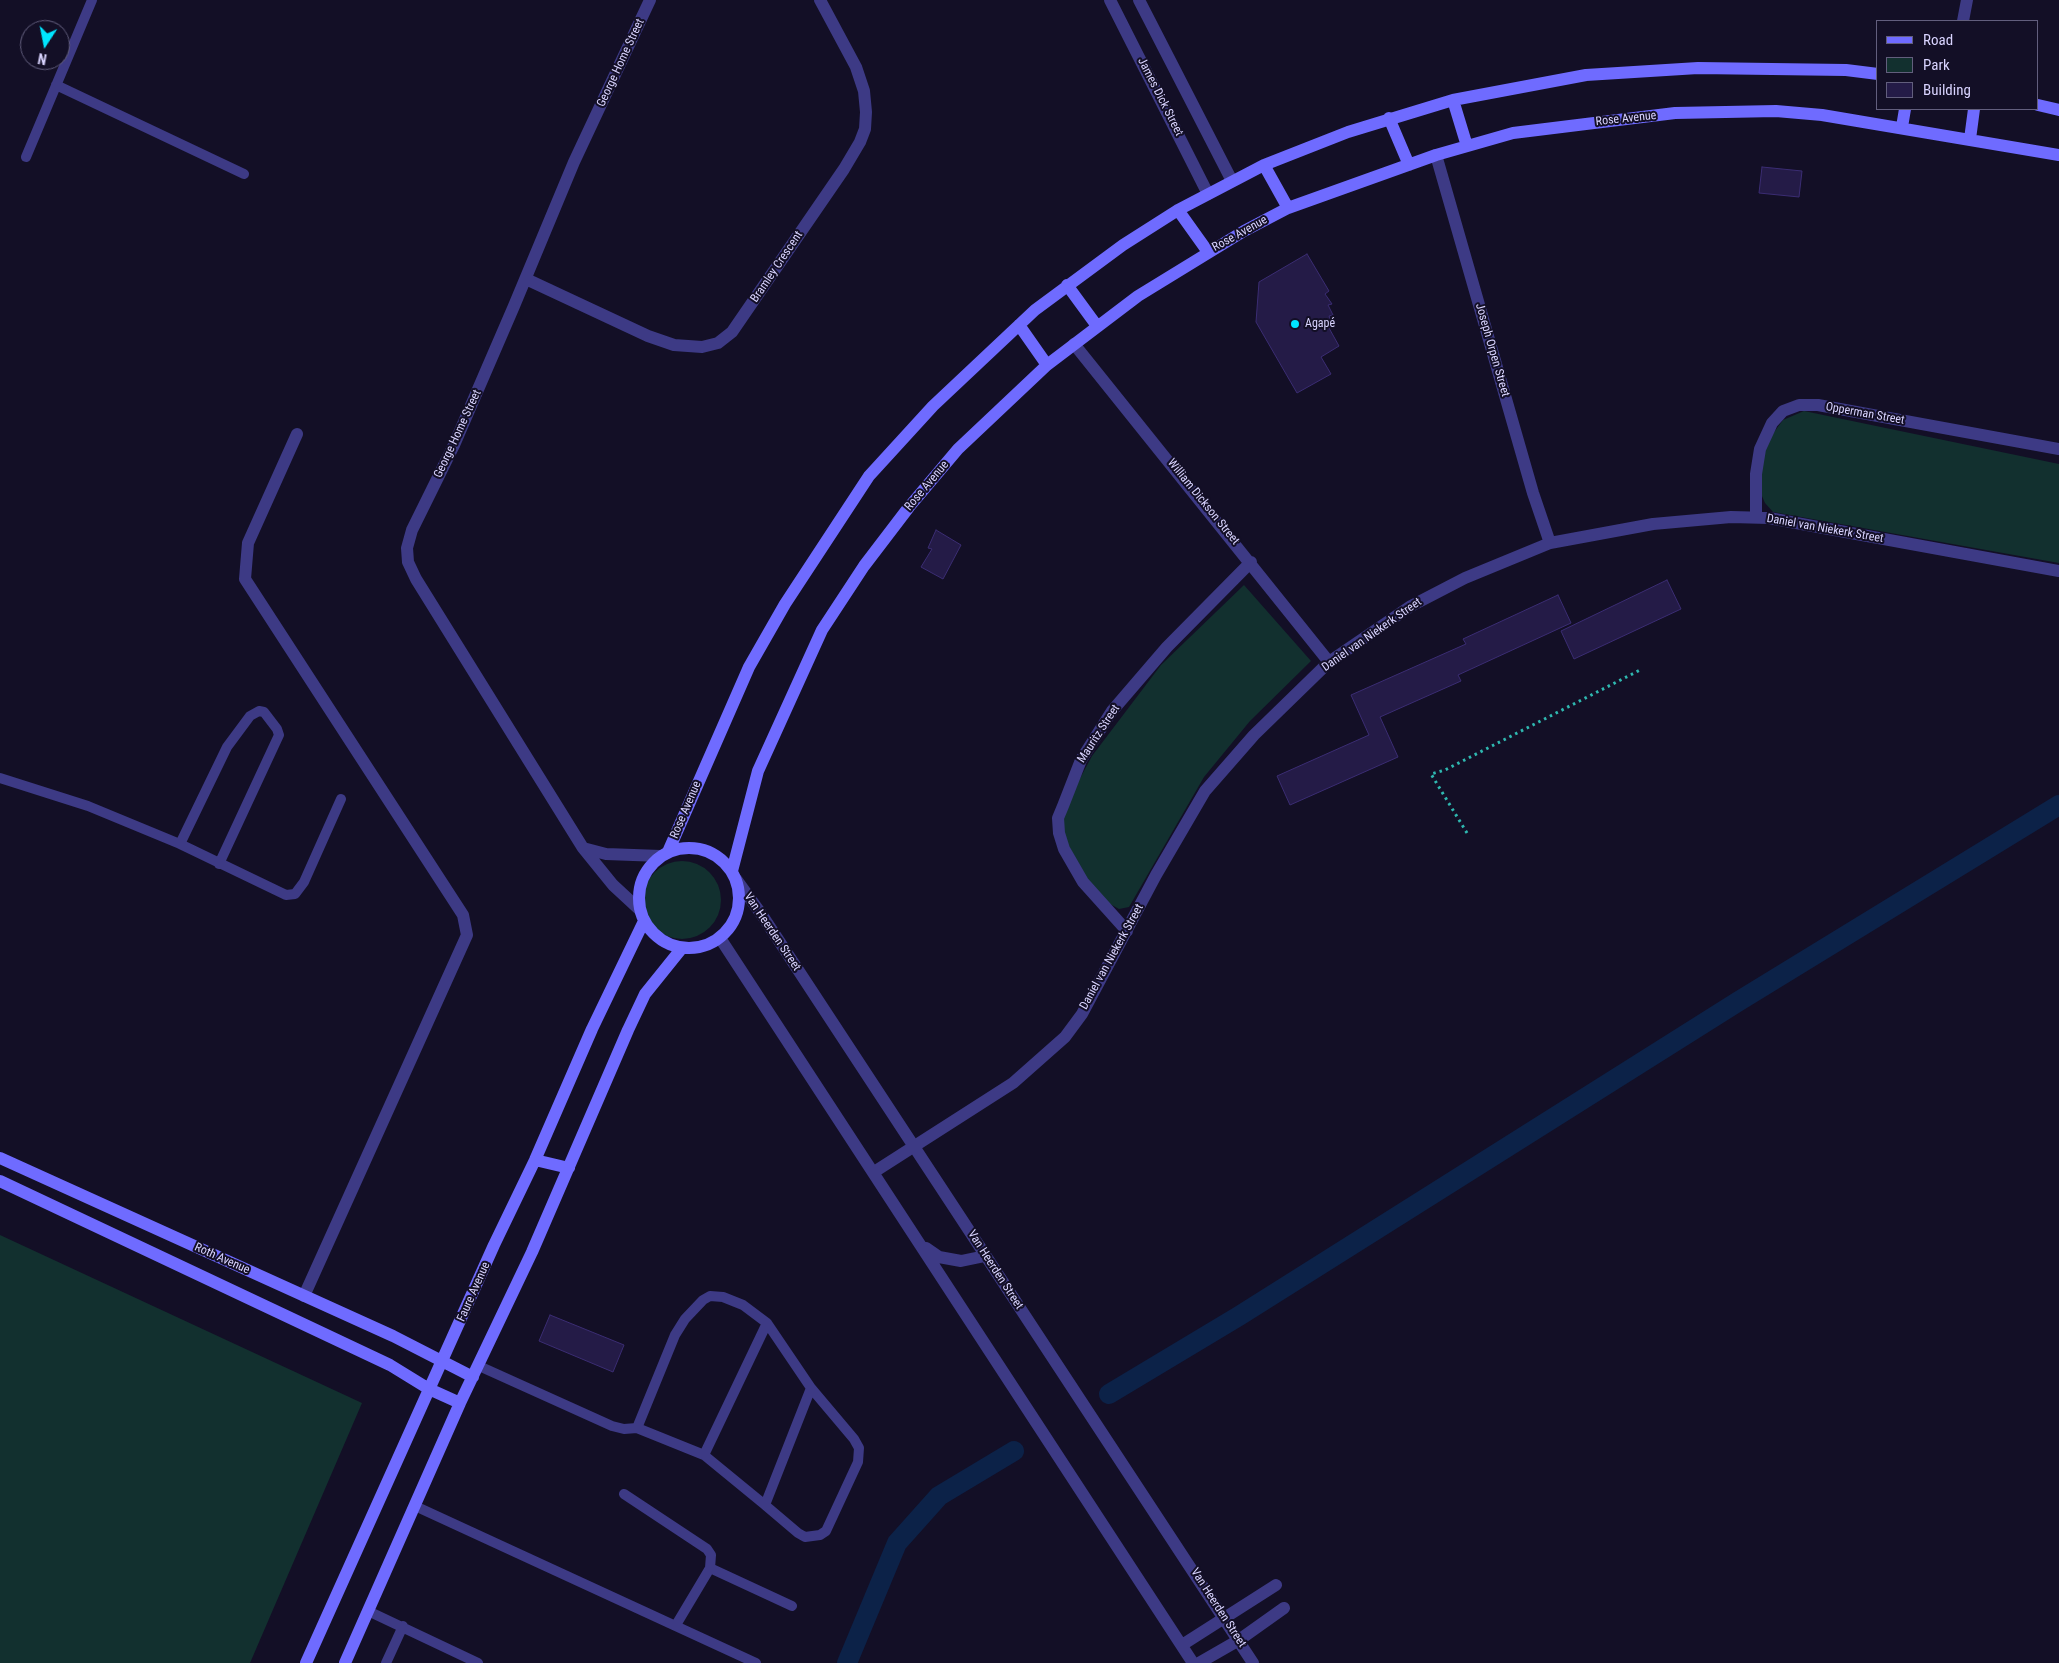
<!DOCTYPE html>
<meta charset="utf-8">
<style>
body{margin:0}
#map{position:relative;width:2059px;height:1663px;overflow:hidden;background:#130f26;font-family:"Roboto Condensed",sans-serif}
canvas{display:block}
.legend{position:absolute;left:1876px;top:20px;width:162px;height:90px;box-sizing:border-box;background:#130f26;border:1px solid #625e7d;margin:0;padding:6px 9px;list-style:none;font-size:15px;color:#d9d4ff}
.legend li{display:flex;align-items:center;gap:10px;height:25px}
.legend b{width:25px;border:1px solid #625e7d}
.north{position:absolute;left:20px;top:20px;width:50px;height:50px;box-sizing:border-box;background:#130f26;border:1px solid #625e7d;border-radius:50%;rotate:191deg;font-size:14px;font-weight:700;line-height:20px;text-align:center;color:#d9d4ff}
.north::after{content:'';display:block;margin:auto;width:18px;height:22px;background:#00e5ff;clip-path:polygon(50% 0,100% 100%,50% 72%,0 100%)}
</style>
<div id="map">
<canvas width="2059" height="1663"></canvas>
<ul class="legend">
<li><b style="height:6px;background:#6f6bff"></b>Road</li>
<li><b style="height:14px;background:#12302f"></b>Park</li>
<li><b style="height:14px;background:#241b47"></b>Building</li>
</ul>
<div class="north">N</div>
</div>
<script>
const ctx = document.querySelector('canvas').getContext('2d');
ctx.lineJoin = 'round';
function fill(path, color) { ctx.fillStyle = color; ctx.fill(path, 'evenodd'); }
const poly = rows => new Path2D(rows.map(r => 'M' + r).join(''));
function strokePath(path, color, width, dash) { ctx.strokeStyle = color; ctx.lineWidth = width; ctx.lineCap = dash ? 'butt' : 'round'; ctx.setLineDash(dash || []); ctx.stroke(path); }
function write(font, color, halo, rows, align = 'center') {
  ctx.font = font + ' "Roboto Condensed",sans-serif'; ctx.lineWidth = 4; ctx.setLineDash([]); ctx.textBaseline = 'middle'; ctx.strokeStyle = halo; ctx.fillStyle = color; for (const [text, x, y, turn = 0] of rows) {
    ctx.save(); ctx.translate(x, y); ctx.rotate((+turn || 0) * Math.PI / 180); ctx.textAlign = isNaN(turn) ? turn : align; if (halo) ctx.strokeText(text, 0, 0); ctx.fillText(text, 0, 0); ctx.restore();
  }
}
fill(poly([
 [1804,411,2059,464,2059,563,1773,512,1765,503,1758,487,1763,447,1783,420],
 [1244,585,1311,661,1250,721,1204,777,1129,907,1119,909,1103,900,1083,877,1062,832,1063,810,1092,756,1161,665],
 '643 900a39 39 0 1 1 78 0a39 39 0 1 1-78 0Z',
 [0,1235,362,1403,250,1663,0,1663]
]), '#12302f');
strokePath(poly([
 [1109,1394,1239,1316,1739,1001,2059,805],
 [847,1663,897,1543,939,1496,1014,1451]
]), '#0c2248', 20);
const building = poly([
 [1762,167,1802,171,1799,197,1759,193,1762,167],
 [1307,254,1329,291,1325,294,1332,304,1328,305,1333,315,1329,316,1333,326,1329,328,1339,346,1321,357,1331,374,1297,393,1256,322,1259,282,1307,254],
 [936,530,961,545,943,579,921,567,932,549,928,548,936,530],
 [1667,580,1681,609,1574,659,1561,631,1667,580],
 [1558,595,1571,623,1458,675,1461,681,1380,717,1398,757,1290,805,1277,776,1369,735,1351,695,1466,644,1463,639,1558,595],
 [550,1315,624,1345,613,1372,539,1341,550,1315]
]);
fill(building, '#241b47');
strokePath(building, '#3b2d73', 1);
strokePath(poly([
 [1467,833,1431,774,1445,770,1642,669]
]), '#2fb8b0', 3, [2.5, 4]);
strokePath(poly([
 [56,85,244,174],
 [26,157,92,0],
 [0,778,88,806,180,844,286,895,295,894,304,882,341,799],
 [180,844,227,747,250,716,259,711,264,712,277,729,279,735,219,864],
 [479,1366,612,1426,624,1429,637,1428,704,1455,767,1323,743,1305,723,1297,710,1296,703,1300,685,1319,675,1335,637,1428],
 [704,1455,765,1505,811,1388,767,1323],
 [624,1494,707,1549,711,1555,710,1568,676,1625],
 [765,1505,798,1533,805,1537,820,1535,826,1531,858,1462,859,1448,854,1439,811,1388],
 [415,1506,756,1663],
 [710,1568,792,1606],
 [368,1611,478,1663],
 [386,1663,403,1626]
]), '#3d3a85', 10);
strokePath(poly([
 [1110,0,1208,194],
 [1139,0,1232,181],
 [1963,21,1967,0],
 [1436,155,1533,493,1550,543],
 [526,279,648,336,674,345,702,347,718,343,732,332,844,169,860,142,865,129,866,112,864,91,856,67,820,0],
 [1074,344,1329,662],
 [297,434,248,543,245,579,463,915,467,935,304,1296],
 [1756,517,1756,474,1760,449,1772,423,1783,411,1799,405,1818,405,2059,449],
 [583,848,606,854,661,856],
 [736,879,762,915,1253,1663],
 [640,910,613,885,583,848,416,579,408,562,407,548,412,530,454,445,514,306,574,162,650,0],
 [1127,931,1083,882,1064,849,1059,833,1058,818,1063,806,1081,760,1112,711,1167,647,1251,562],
 [720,938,1193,1663],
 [874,1172,1013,1083,1065,1037,1082,1014,1156,875,1205,791,1254,735,1329,662,1411,606,1465,578,1550,543,1653,524,1731,517,1769,518,2059,571],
 [926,1248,939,1257,961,1261,985,1256],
 [1182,1645,1276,1585],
 [1199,1663,1239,1640,1284,1608]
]), '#3d3a85', 12);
strokePath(poly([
 [1453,100,1467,146],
 [2038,105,2059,110],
 [1389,118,1409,165],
 [1902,127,1905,109],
 [1970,139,1974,109],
 [1264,165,1288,208],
 [1178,210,1208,252],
 [1067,285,1097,326],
 [1019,325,1047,365],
 '639 898a50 50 0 1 1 100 0a50 50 0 1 1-100 0Z',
 [668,852,749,667,785,604,869,476,933,406,1035,310,1123,245,1178,210,1264,165,1348,132,1453,100,1586,75,1698,68,1846,70,1878,74],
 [732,871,758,771,822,630,864,566,909,507,958,449,1047,365,1138,296,1244,231,1288,208,1436,155,1513,133,1675,113,1776,111,1822,115,2059,155],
 [0,1158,393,1336,473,1377],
 [535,1160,569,1168],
 [0,1181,390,1365,429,1389,460,1403],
 [306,1663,494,1245,535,1160,592,1029,644,921],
 [345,1663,460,1403,532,1252,628,1030,645,994,682,948]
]), '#6f6bff', 12);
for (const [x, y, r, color] of [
 [1295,324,5,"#00e5ff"]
]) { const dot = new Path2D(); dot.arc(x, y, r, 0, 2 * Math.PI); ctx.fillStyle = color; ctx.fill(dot); strokePath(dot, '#130f26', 2); }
write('12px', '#d9d4ff', '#130f26', [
 ["George Home Street",621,63,-65],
 ["James Dick Street",1160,97,63],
 ["Rose Avenue",1626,119,-6],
 ["Rose Avenue",1240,234,-29],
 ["Bramley Crescent",777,267,-56],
 ["Joseph Orpen Street",1492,350,74],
 ["Opperman Street",1865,414,10],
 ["George Home Street",458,434,-65],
 ["Rose Avenue",927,486,-50],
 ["William Dickson Street",1203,502,51],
 ["Daniel van Niekerk Street",1825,529,10],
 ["Daniel van Niekerk Street",1372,635,-35],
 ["Mauritz Street",1099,734,-57],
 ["Rose Avenue",686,810,-67],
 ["Van Heerden Street",772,932,56],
 ["Daniel van Niekerk Street",1112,957,-61],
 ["Roth Avenue",222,1259,24],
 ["Van Heerden Street",995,1270,57],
 ["Faure Avenue",474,1292,-66],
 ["Van Heerden Street",1218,1608,57]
]);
write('12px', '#d9d4ff', '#130f26', [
 ["Agapé",1305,324]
], 'left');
</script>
